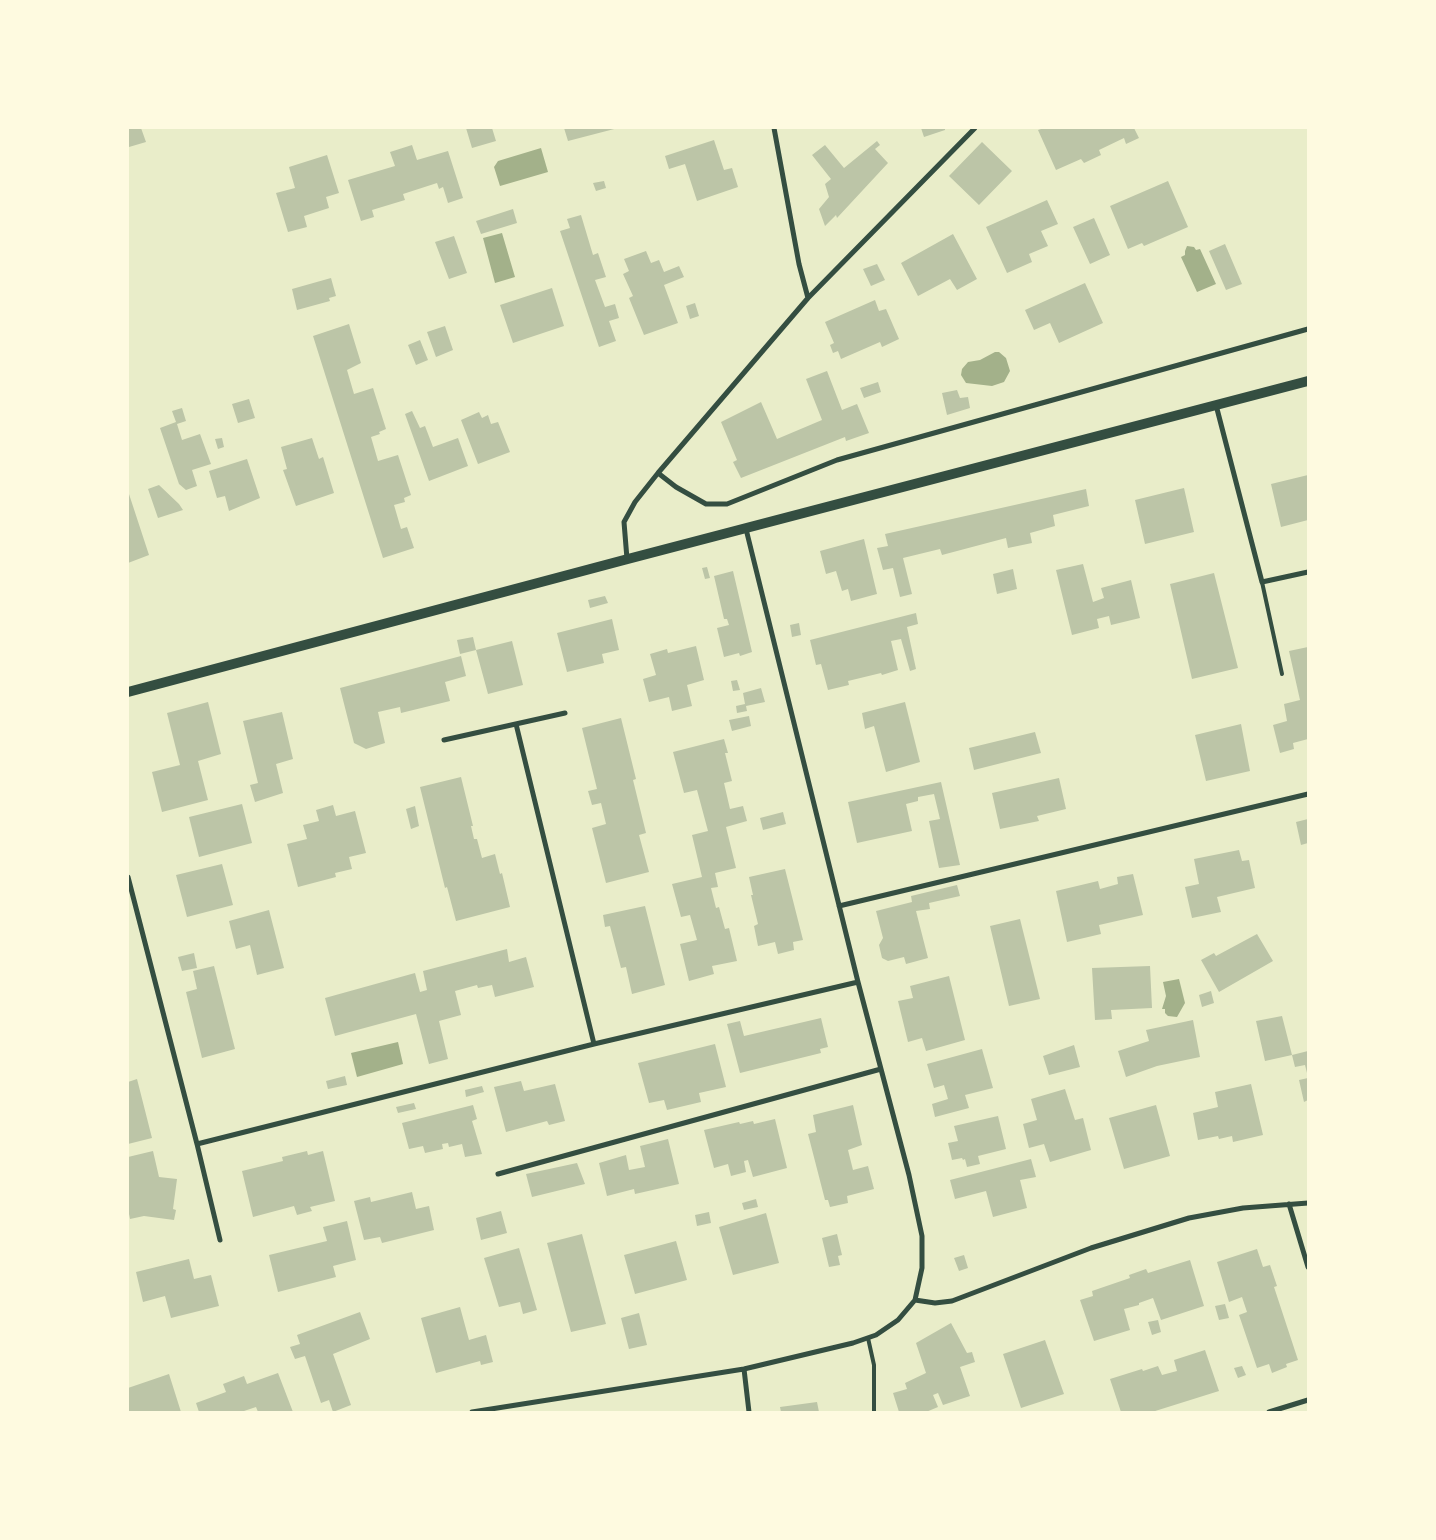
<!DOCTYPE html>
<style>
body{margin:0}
#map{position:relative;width:1436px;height:1540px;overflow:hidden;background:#e9edc9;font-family:Karla,sans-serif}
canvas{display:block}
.frame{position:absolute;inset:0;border:129px solid #fefae0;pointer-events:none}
</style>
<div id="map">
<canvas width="1436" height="1540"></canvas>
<div class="frame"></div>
</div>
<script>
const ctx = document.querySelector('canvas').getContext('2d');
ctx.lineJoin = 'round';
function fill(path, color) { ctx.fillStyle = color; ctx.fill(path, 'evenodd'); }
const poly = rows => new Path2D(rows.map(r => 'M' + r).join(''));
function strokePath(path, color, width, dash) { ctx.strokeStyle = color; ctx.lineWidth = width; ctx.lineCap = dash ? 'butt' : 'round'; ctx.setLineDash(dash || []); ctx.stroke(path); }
fill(poly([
 [541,148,548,172,500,186,494,167,498,161],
 [502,233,515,277,495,283,483,238],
 [1187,246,1194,247,1196,250,1200,249,1216,284,1197,292,1181,257,1185,255,1185,251],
 [995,352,999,352,1006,358,1010,371,1004,382,992,386,966,383,961,375,962,369,968,362,980,360],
 [1179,979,1185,1003,1177,1017,1168,1016,1165,1013,1165,1009,1162,1009,1166,996,1163,982],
 [398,1042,403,1064,357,1077,351,1053]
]), '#a3b18a');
fill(poly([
 [128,128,141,128,146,142,129,147],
 [466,128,492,128,496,141,472,148],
 [564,128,618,128,568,141],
 [921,128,945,128,945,130,924,137],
 [1044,128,1134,128,1139,138,1126,144,1124,138,1099,150,1101,155,1084,163,1081,159,1056,170,1038,130],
 [714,140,724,170,732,168,738,187,697,201,685,164,669,169,665,156],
 [877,141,880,145,875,149,888,163,837,218,836,215,825,226,819,209,829,197,825,184,831,179,812,155,825,145,844,168],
 [982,142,1012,171,979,205,949,176],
 [412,145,417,160,448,151,463,198,448,203,443,187,439,189,437,183,403,194,405,200,372,210,374,217,361,221,348,180,395,166,390,152],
 [327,155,339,193,326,197,329,208,304,216,307,227,288,232,276,193,295,188,289,167],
 [604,181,606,188,596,191,593,183],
 [1168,181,1188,227,1144,246,1142,243,1128,249,1110,206],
 [1047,200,1058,224,1041,231,1048,246,1029,254,1032,262,1007,273,986,227],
 [513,209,517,223,481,234,476,221],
 [581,215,593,255,598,253,606,277,595,280,605,307,615,304,619,318,609,321,616,341,599,347,560,231,570,228,567,219],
 [1094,218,1110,255,1090,264,1073,227],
 [953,234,977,279,957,290,950,279,918,296,901,263],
 [454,236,467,273,449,279,435,242],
 [1225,244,1242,284,1226,290,1209,251],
 [646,251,651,263,659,260,664,272,679,266,684,277,664,285,678,323,644,335,629,298,633,296,623,274,629,271,624,259],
 [877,264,885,280,871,286,863,269],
 [331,278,336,296,329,298,330,301,297,310,292,289],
 [1085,283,1103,323,1059,343,1050,323,1034,330,1025,310],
 [552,288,564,326,513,343,500,305],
 [875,300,879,311,886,309,899,339,882,347,880,342,841,359,838,351,833,353,830,345,834,343,825,322],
 [695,303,699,316,690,319,686,306],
 [349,324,361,363,347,370,354,394,373,388,386,429,379,432,380,434,371,437,378,461,398,455,411,495,404,498,405,502,394,505,401,529,407,527,414,548,383,558,313,336],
 [445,326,453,350,436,357,427,332],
 [420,340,428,360,416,365,408,345],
 [827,371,842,410,857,404,869,433,846,441,845,437,741,478,733,462,737,460,721,422,761,402,777,439,822,420,806,379],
 [878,382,881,392,864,398,860,388],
 [957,390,960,398,968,397,970,408,947,415,942,393],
 [249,399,255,418,238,423,232,404],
 [182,408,186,421,177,424,182,440,200,434,211,464,192,470,197,486,186,490,179,484,160,428,176,422,172,411],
 [412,411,420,428,425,426,433,447,458,438,468,466,429,481,405,414],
 [479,412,482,418,488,415,491,424,498,422,510,452,478,464,461,420],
 [222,438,224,447,218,449,215,439],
 [312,438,319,459,323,457,334,493,296,506,283,470,287,469,281,447],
 [247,459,260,498,229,511,225,496,217,498,209,471],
 [1308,475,1308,520,1281,527,1271,484],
 [159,485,179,504,183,510,158,518,148,489],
 [1184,488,1194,532,1145,544,1135,500],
 [1086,489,1089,506,1053,515,1055,526,1030,533,1032,543,1008,548,1006,538,942,555,940,549,903,558,912,594,900,597,893,568,883,570,877,548,888,546,885,534],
 [128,491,149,555,128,563],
 [864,539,877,594,851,601,848,589,842,591,836,571,826,574,820,551],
 [1083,564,1093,602,1104,598,1101,588,1131,580,1140,618,1111,625,1109,616,1097,619,1099,628,1072,635,1056,570],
 [707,567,710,578,705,579,702,568],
 [1013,569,1017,589,997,594,993,574],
 [733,571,752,652,740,656,739,653,724,657,717,628,729,625,727,619,724,619,714,576],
 [1214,573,1238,668,1192,679,1170,584],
 [605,596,608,603,590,608,588,600],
 [916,613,918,624,907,627,916,669,910,671,901,639,891,641,898,670,882,675,881,673,848,681,849,685,828,690,821,664,816,665,810,640],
 [612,619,619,650,602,654,604,663,567,672,557,633],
 [799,623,801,635,792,637,790,625],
 [473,637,476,650,460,654,457,640],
 [512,641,523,685,488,694,476,650],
 [696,646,704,680,687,685,692,706,672,711,669,697,649,702,643,679,656,675,650,654,667,649,668,653],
 [1308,647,1308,739,1293,743,1294,749,1280,753,1273,725,1287,721,1284,704,1300,700,1289,651],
 [461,656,466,676,445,682,450,701,401,713,400,707,378,712,385,743,366,749,354,743,340,688],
 [737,680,740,690,733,691,731,681],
 [761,688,765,702,746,706,747,711,737,713,736,706,745,704,743,693],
 [208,702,221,754,198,761,208,800,162,812,152,772,180,765,167,713],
 [905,702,920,762,886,772,874,726,865,729,862,713],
 [282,712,293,759,276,764,283,793,255,802,250,785,258,783,243,721],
 [749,716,751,726,732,731,729,720],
 [621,718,636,779,633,780,646,833,639,835,649,872,606,883,592,828,606,824,601,803,592,805,588,791,597,789,582,728],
 [1241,724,1250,771,1206,781,1195,735],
 [1035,732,1041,753,974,770,969,748],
 [724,739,728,753,725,753,732,781,724,783,730,809,743,806,747,821,726,827,736,868,715,873,718,887,711,888,716,908,719,907,725,929,729,928,737,961,712,966,714,974,689,981,680,944,697,940,690,915,681,917,672,884,702,877,692,835,708,831,697,790,684,793,673,752],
 [461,777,473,826,471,826,474,839,477,839,482,858,495,854,500,874,502,873,510,907,456,921,447,887,445,888,420,787],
 [1059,778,1066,809,1037,816,1039,821,1000,829,992,793],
 [941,782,960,865,939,868,929,821,940,819,934,794,918,797,918,801,906,804,912,831,857,843,848,802],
 [242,804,252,843,199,857,189,817],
 [333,805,336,816,355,811,366,853,349,857,352,869,335,873,336,877,298,887,287,844,307,839,303,825,319,821,316,810],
 [415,806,419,826,411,829,406,809],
 [783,812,786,824,763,830,760,818],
 [1308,819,1308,843,1301,845,1296,822],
 [1239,850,1242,861,1249,860,1255,888,1217,897,1221,912,1192,918,1185,887,1199,884,1194,859],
 [222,864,233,905,187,917,176,875],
 [785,869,803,940,793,942,794,950,778,954,775,942,758,946,754,926,758,924,751,895,753,895,749,877],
 [1133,874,1143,915,1099,925,1101,934,1067,942,1056,891,1098,881,1100,889,1118,884,1117,877],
 [957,885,960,896,929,903,930,909,916,911,928,958,906,964,904,957,888,961,882,958,879,945,883,938,876,911,912,902,911,896],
 [645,906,665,985,632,994,626,967,621,968,610,926,605,927,603,915],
 [269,910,284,968,257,975,250,945,236,949,229,921],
 [1020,919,1040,999,1009,1006,990,926],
 [1257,934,1273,961,1219,992,1201,960,1214,953,1216,956],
 [507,949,509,962,526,957,534,987,495,997,492,985,478,988,477,985,455,991,461,1015,439,1021,448,1059,429,1064,416,1014,335,1036,325,998,415,973,420,992,427,990,423,971],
 [194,953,197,968,182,971,178,957],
 [214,966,235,1049,202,1058,186,992,197,989,193,971],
 [1150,966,1152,1008,1111,1010,1112,1019,1095,1020,1092,968],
 [949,976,965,1040,926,1051,922,1038,908,1042,898,1001,913,998,910,986],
 [1211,991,1214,1003,1202,1007,1199,995],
 [1282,1016,1292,1055,1308,1051,1308,1077,1305,1065,1295,1067,1292,1055,1265,1061,1256,1021],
 [821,1018,828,1047,820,1049,821,1053,740,1073,727,1024,740,1021,744,1036],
 [1193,1020,1200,1057,1157,1066,1126,1077,1118,1051,1149,1041,1146,1030],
 [715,1044,726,1087,699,1093,701,1102,667,1110,664,1100,649,1103,638,1063],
 [1074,1045,1080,1067,1049,1075,1043,1056],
 [982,1049,993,1088,965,1095,969,1108,935,1117,932,1104,948,1099,944,1085,934,1088,927,1064],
 [345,1076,347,1085,328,1089,326,1081],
 [1308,1078,1308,1100,1304,1102,1299,1080],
 [137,1079,152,1138,128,1144,128,1082],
 [521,1081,524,1091,555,1084,565,1121,549,1125,547,1121,506,1132,494,1087],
 [1251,1084,1263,1135,1233,1142,1232,1136,1219,1139,1218,1136,1198,1140,1193,1113,1218,1107,1215,1092],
 [482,1086,484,1092,466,1097,465,1090],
 [1065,1089,1075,1120,1083,1118,1091,1150,1050,1162,1044,1144,1029,1148,1023,1124,1037,1120,1031,1099],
 [414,1103,416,1109,398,1113,396,1107],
 [473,1105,477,1119,472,1121,482,1154,465,1157,462,1144,449,1147,448,1143,442,1144,443,1149,425,1153,423,1146,409,1149,402,1123],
 [853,1105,862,1145,848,1150,853,1170,868,1166,874,1189,847,1196,848,1203,830,1207,828,1200,825,1200,808,1134,816,1132,813,1115],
 [1156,1105,1170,1156,1124,1169,1109,1118],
 [998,1116,1006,1149,978,1156,980,1164,967,1167,965,1159,963,1160,962,1158,952,1160,948,1143,958,1141,954,1126],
 [775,1119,787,1168,753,1177,748,1160,744,1161,746,1172,731,1176,728,1164,714,1168,704,1130,739,1122,740,1124,753,1121,754,1124],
 [668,1139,679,1184,635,1194,634,1189,607,1196,599,1163,626,1155,629,1170,645,1167,640,1146],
 [153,1151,159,1177,177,1179,173,1209,176,1210,174,1220,144,1216,130,1219,128,1209,128,1157],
 [307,1151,308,1155,323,1151,335,1201,310,1207,312,1211,297,1215,294,1206,253,1217,242,1171,283,1161,282,1157],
 [1031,1159,1036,1177,1020,1180,1027,1208,993,1217,986,1191,955,1199,950,1180],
 [577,1163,585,1184,532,1197,526,1174],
 [412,1192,416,1209,429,1206,434,1230,382,1243,380,1237,364,1240,354,1201,370,1197,371,1202],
 [756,1199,758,1207,744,1210,742,1203],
 [501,1211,507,1233,481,1240,476,1218],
 [709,1212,711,1223,697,1226,695,1215],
 [766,1213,779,1263,733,1275,719,1227],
 [347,1221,356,1260,333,1266,336,1277,278,1292,269,1255,327,1241,323,1227],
 [582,1234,606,1324,571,1332,547,1243],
 [837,1234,842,1255,838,1256,840,1265,829,1267,822,1238],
 [676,1241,687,1280,635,1294,624,1255],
 [519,1248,537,1310,523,1314,520,1302,499,1307,484,1258],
 [1257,1249,1263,1267,1270,1265,1277,1286,1274,1287,1298,1360,1286,1364,1287,1367,1272,1373,1269,1364,1257,1368,1239,1315,1247,1312,1242,1297,1229,1302,1217,1262],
 [964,1255,968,1268,959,1271,954,1258],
 [189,1259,194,1279,211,1275,219,1306,171,1318,165,1296,143,1302,136,1272],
 [1190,1260,1204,1306,1161,1320,1153,1298,1139,1303,1139,1305,1124,1309,1130,1330,1094,1341,1080,1300,1093,1296,1092,1291,1130,1278,1129,1275,1146,1269,1148,1273],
 [1225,1304,1229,1318,1219,1320,1215,1306],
 [460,1307,469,1340,486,1335,493,1362,481,1365,480,1361,436,1373,421,1318],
 [360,1312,370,1339,333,1354,351,1405,333,1412,329,1400,321,1403,305,1356,295,1359,290,1347,300,1344,297,1335],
 [639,1313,647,1345,629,1349,621,1318],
 [1158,1320,1161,1332,1152,1335,1148,1322],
 [951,1323,967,1353,972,1352,975,1362,960,1367,970,1396,943,1405,938,1393,933,1395,938,1407,926,1412,899,1412,893,1393,907,1389,905,1383,926,1373,916,1343],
 [1045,1340,1064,1394,1021,1408,1003,1354],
 [1205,1350,1219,1391,1152,1412,1121,1412,1110,1379,1142,1369,1143,1371,1158,1366,1162,1375,1177,1371,1174,1360],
 [1242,1366,1246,1375,1238,1378,1234,1368],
 [278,1373,293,1412,258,1412,256,1407,241,1412,199,1412,196,1403,226,1392,223,1384,244,1376,247,1384],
 [169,1374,181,1412,128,1412,128,1388],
 [817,1402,819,1412,781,1412,780,1407]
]), '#bcc5a7');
strokePath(poly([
 [1262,582,1282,674],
 [868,1338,874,1365,874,1412]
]), '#344e41', 4);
strokePath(poly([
 [774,128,799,264,808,298],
 [1216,405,1262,582,1308,572],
 [658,473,676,487,706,504,727,504,837,460,1308,329],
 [627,559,624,522,635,502,658,473,808,298,975,128],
 [516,724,594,1044],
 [444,740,565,713],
 [128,877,197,1144,594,1044,858,982],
 [839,906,1308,794],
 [197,1144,220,1240],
 [498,1174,881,1069],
 [1289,1204,1308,1267],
 [915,1300,935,1303,952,1301,1091,1248,1189,1218,1243,1208,1308,1203],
 [744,1369,749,1412],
 [472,1412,744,1369,853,1343,876,1335,898,1320,915,1300,922,1268,922,1236,909,1175,858,982,746,529],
 [1269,1412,1308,1400]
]), '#344e41', 5);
strokePath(poly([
 [128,692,624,560,1308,381]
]), '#344e41', 10);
</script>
